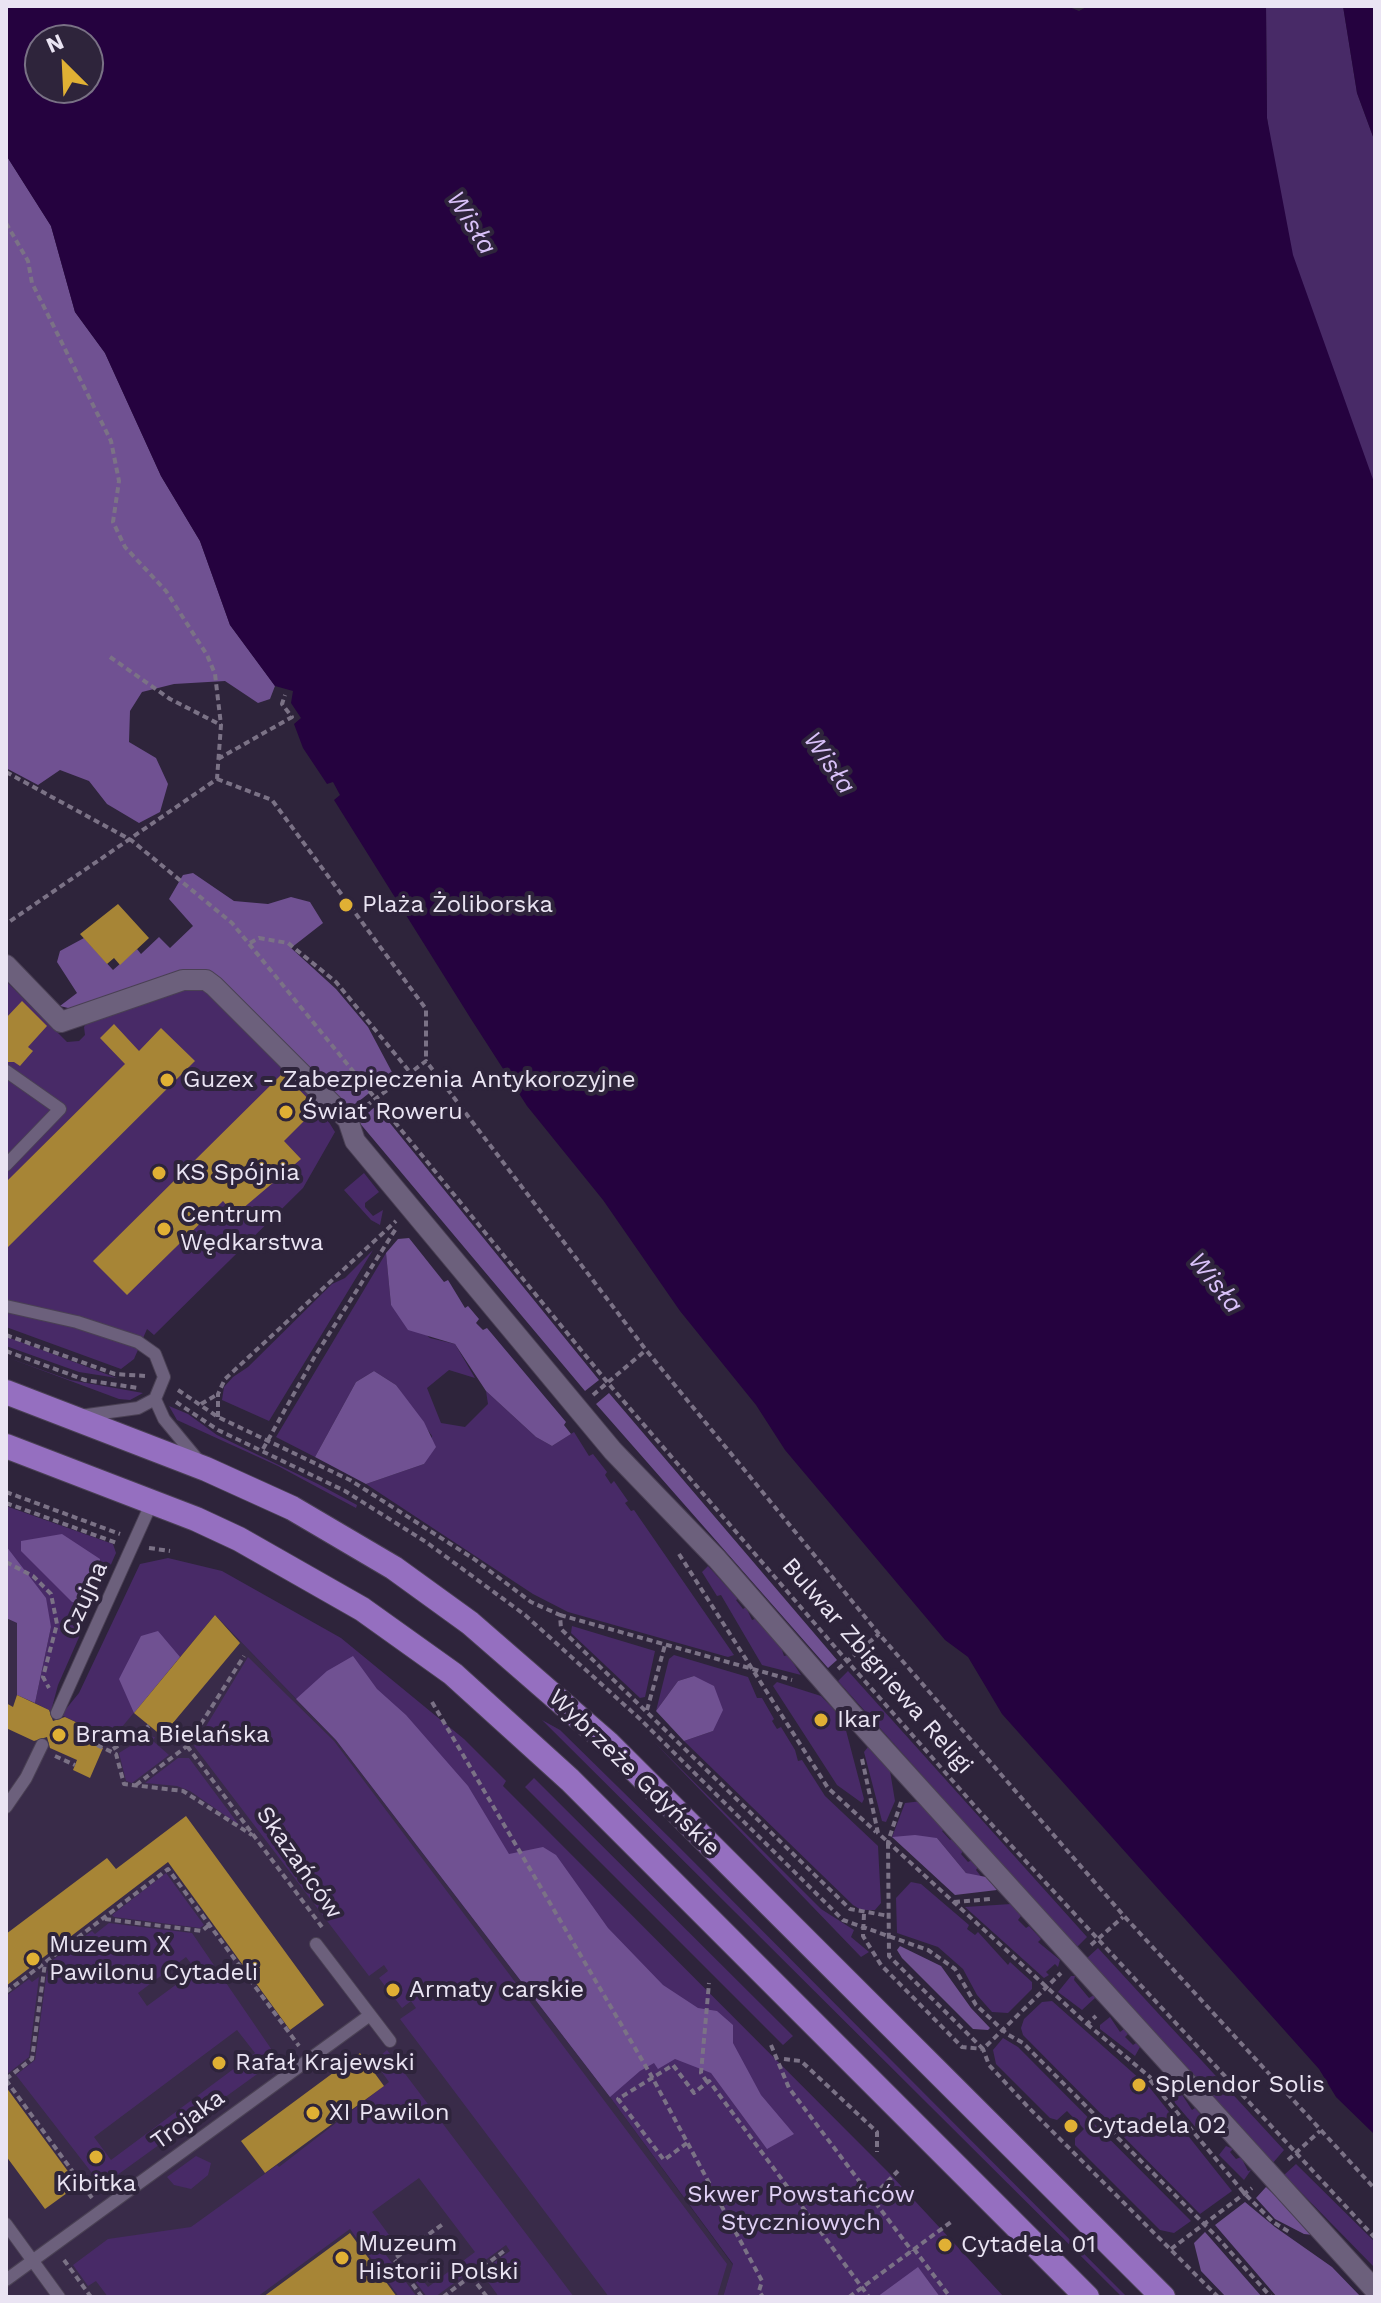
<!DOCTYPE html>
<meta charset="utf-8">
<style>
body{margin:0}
#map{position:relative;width:1381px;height:2303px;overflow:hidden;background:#2e243b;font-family:"Work Sans",sans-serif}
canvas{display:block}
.frame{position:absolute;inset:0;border:8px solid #eae4f3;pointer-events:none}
.north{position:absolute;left:24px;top:24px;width:80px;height:80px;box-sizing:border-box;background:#2e243b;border:2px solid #797185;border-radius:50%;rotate:336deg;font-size:22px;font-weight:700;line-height:32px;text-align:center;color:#eae4f3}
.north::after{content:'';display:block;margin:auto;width:28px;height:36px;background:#e0b034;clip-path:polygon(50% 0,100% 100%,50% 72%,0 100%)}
</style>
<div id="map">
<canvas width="1381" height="2303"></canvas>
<div class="frame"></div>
<div class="north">N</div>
</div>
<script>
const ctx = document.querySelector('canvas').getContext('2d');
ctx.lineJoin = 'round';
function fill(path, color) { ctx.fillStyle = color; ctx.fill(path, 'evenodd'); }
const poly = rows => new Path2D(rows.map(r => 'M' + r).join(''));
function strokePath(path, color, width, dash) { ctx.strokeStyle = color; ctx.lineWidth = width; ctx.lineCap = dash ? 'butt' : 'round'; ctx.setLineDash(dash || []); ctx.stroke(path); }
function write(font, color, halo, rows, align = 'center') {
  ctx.font = font + ' "Work Sans",sans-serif'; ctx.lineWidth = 8; ctx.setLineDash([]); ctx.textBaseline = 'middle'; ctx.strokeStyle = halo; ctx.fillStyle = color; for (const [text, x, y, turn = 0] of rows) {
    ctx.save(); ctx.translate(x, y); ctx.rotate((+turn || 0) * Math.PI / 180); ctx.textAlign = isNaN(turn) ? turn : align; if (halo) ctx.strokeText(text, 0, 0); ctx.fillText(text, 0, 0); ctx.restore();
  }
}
fill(poly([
 [215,1615,336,1740,610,2097,733,2265,723,2297,6,2297,6,1618,17,1623,18,1695,111,1739]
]), '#392b49');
fill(poly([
 [1266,6,1343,6,1357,93,1375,142,1375,552,1346,505,1275,176,1267,118],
 [6,981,67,1042,79,1041,85,1035,84,1027,89,1020,187,986,204,989,319,1106,335,1132,303,1188,154,1335,147,1329,134,1359,121,1369,6,1327],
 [364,1173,379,1192,365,1203,365,1207,373,1216,383,1210,380,1225,371,1220,344,1190],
 [373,1250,269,1421,222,1400,224,1387,233,1377,248,1367,332,1284,345,1278],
 [386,1253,391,1305,430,1338,455,1344,475,1378,449,1370,427,1388,441,1423,465,1427,488,1404,486,1391,536,1437,552,1446,574,1432,589,1456,593,1454,607,1472,605,1475,611,1484,614,1481,628,1501,625,1503,631,1511,634,1510,734,1655,728,1657,568,1612,533,1594,366,1484,424,1464,432,1436,396,1385,374,1371,356,1382,315,1457,276,1437],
 [6,1336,10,1338,117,1378,79,1372,6,1346],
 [6,1357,70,1380,143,1393,130,1400,119,1399],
 [169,1406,188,1414,217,1435,318,1484,357,1505,356,1508,278,1466,177,1420],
 [6,1506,113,1544,116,1553,58,1685,51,1711,35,1703,51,1627,6,1546],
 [168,1558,222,1571,341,1638,464,1739,506,1781,503,1786,889,2173,1004,2297,723,2297,733,2264,610,2097,336,1740,215,1615,112,1739,61,1715,79,1693,140,1564],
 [708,1566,738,1599,736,1600,743,1609,746,1607,752,1620,755,1619,781,1647,784,1656,788,1655,801,1675,762,1665,721,1595,717,1596,702,1572],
 [572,1626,655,1651,645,1697,640,1698,571,1633],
 [674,1655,748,1677,757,1698,762,1698,774,1719,772,1721,777,1729,781,1727,795,1750,798,1761,802,1760,825,1796,878,1846,881,1903,875,1910,861,1910,853,1905,684,1741,713,1731,694,1676,678,1681,656,1711,669,1659],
 [248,1657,334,1741,727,2264,717,2297,609,2297,400,2019,416,2008,411,2001,402,2008,393,1996,401,1989,396,1983,388,1990,379,1978,388,1971,384,1965,369,1976,194,1746],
 [848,1671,1087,1937,1076,1948,838,1681],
 [777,1682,821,1696,843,1719,864,1799,862,1803,837,1785,773,1686],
 [542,1720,560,1730,675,1843,1127,2297,1122,2297],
 [146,1736,155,1737,153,1741,169,1755,132,1783,126,1781,119,1753],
 [654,1742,821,1909,854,1930,851,1937,869,1952,861,1957],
 [868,1747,890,1771,895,1801,886,1822,882,1821,864,1752],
 [178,1758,189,1758,239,1825,190,1791,177,1786,145,1783],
 [534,1778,793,2036,783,2045,525,1787],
 [922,1801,932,1813,930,1816,945,1829,942,1831,950,1840,953,1838,964,1850,961,1854,968,1862,972,1860,978,1867,976,1870,983,1879,966,1873,937,1838,892,1837,905,1803],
 [166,1873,204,1925,200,1928,114,1917,112,1915],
 [911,1882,921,1884,969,1925,967,1929,975,1935,978,1932,1008,1965,1010,1962,1032,1982,1032,1989,1008,2013,992,2012,977,1995,963,1969,938,1947,897,1933,896,1898],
 [1011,1904,1021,1916,1018,1920,1026,1928,1029,1926,1041,1939,1038,1942,1060,1960,1058,1967,1055,1964,1046,1972,1049,1975,1044,1978,965,1907],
 [109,1923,192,1933,278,2059,102,2186,16,2075,35,2060,47,1971,53,1966,50,1962,92,1931,95,1934],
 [186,1957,196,1970,147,2006,138,1993],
 [237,2030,255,2053,111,2160,94,2137],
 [1098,1948,1284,2150,1272,2164,1086,1959],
 [1071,1976,1075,1976,1074,1980,1089,1998,1094,1995,1095,1998,1082,2010,1058,1992],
 [39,1977,29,2057,6,2075,6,1996,29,1979,32,1982],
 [1052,2001,1150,2088,1232,2191,1200,2214,1023,2035,1021,2028,1024,2019,1042,2002],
 [1110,2017,1120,2032,1124,2029,1128,2034,1125,2037,1133,2045,1136,2043,1140,2047,1135,2056,1100,2029,1100,2025],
 [1003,2038,1018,2047,1191,2221,1174,2233,1160,2230,1075,2145,1075,2138,1084,2129,1067,2111,1057,2120,1050,2118,996,2064,993,2050],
 [387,2050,574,2297,499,2297,481,2272,510,2251,506,2245,435,2297,427,2297,405,2268,410,2264,428,2287,475,2252,419,2178,372,2212,395,2243,383,2251,417,2297,399,2297,350,2229,257,2297,108,2297,96,2281,88,2286,73,2265,108,2239,191,2227,277,2165,279,2167,389,2082,374,2061],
 [1181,2093,1192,2110,1195,2108,1207,2122,1201,2129,1197,2129,1175,2103,1174,2099],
 [1226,2146,1233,2149,1230,2152,1236,2159,1241,2157,1248,2171,1251,2170,1244,2180,1219,2155],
 [196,2156,211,2163,208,2175,191,2189,174,2185,167,2177],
 [1296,2164,1375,2242,1375,2268,1284,2175]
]), '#482a67');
fill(poly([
 [6,155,51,226,75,312,105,353,161,476,200,541,230,625,275,686,270,699,258,703,225,681,174,684,142,692,130,711,129,742,156,758,168,784,160,812,139,823,107,804,89,781,60,770,38,785,6,768],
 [193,873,234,901,268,904,291,897,310,902,323,923,291,948,336,989,368,1027,393,1074,348,1110,218,980,72,1009,60,1006,77,993,57,962,60,951,84,938,113,970,137,949,141,954,159,937,170,948,193,926,169,899,183,875],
 [376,1106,599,1380,585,1391,358,1121],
 [409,1238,444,1282,448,1280,465,1308,468,1306,479,1319,476,1323,483,1330,487,1328,566,1422,564,1425,571,1434,552,1446,536,1437,486,1391,455,1344,408,1330,391,1305,386,1253,398,1239],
 [374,1371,396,1385,424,1422,436,1447,424,1464,366,1484,315,1457,356,1382],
 [609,1393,837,1660,828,1668,596,1404],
 [62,1534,100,1559,98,1587,84,1604,72,1602,21,1551,21,1541],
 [6,1546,46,1598,51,1627,35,1703,17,1695,17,1623,6,1618],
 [158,1631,180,1657,134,1713,119,1679,141,1636],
 [353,1656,377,1689,406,1715,468,1786,509,1854,543,1847,556,1855,608,1928,663,1985,698,2008,717,2011,733,2025,733,2043,761,2095,794,2134,767,2149,711,2073,675,2059,658,2069,654,2063,640,2071,610,2097,336,1740,296,1699,327,1671],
 [694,1676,714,1686,723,1710,713,1731,684,1741,656,1711,678,1681],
 [915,1835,937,1838,966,1873,986,1877,997,1890,955,1895,892,1837],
 [900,1946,941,1966,971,2008,990,2028,988,2030,973,2029,902,1958,897,1950],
 [1266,2187,1280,2200,1313,2235,1304,2234,1275,2219,1256,2198],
 [1245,2202,1275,2227,1332,2267,1361,2297,1277,2297,1215,2225],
 [1205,2232,1262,2297,1226,2297,1201,2271,1194,2243],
 [918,2267,940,2297,877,2297]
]), '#705192');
fill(poly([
 [6,6,1067,6,1079,11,1088,6,1266,6,1267,118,1293,255,1375,485,1375,2135,1336,2097,1319,2069,1002,1714,968,1657,945,1640,785,1450,756,1405,680,1311,603,1200,527,1106,471,1019,334,800,340,795,333,782,327,784,303,748,294,724,301,718,291,703,293,691,275,686,230,625,200,541,161,476,105,353,75,312,51,226,6,155],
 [40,40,88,40,88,88,40,88],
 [1343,6,1375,6,1375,142,1357,93]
]), '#25023f');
fill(poly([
 [118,904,149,938,120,965,114,958,107,964,80,934],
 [22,1001,47,1026,28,1047,33,1051,20,1066,14,1062,6,1062,6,1018],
 [114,1024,139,1051,161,1028,195,1061,6,1249,6,1182,125,1064,100,1038],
 [283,1073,317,1108,284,1141,301,1159,235,1215,223,1201,127,1295,93,1261],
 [215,1615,240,1643,162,1736,134,1713],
 [17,1695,49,1710,53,1721,65,1717,97,1732,93,1743,103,1748,90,1778,73,1770,77,1760,50,1748,47,1737,34,1741,6,1728,6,1703,13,1707],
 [186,1816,324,2005,290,2030,168,1862,6,1986,6,1934,107,1858,116,1869],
 [360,2053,384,2086,265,2173,241,2141],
 [6,2087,78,2185,45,2209,6,2156],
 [350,2233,397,2297,263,2297]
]), '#a78536');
const service = poly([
 [6,1071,60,1109,6,1165],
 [6,1306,77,1322,138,1342,155,1354,164,1377,155,1399,138,1408,80,1416],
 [155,1399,164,1419,198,1460],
 [57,1713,152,1502],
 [6,1807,26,1778,42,1745],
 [316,1944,390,2041],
 [6,2224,59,2297],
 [6,2280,370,2015]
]);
const pedestrian = poly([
 [6,965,61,1022,183,980,206,980,214,986,348,1120,355,1141,613,1451,717,1559,852,1714,1375,2290]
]);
const primary = poly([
 [6,1392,206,1469,292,1508,394,1568,470,1623,608,1743,1163,2297],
 [6,1446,196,1519,239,1539,362,1609,453,1674,570,1780,1087,2297]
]);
strokePath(service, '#4a4054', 14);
strokePath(pedestrian, '#4a4054', 22);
strokePath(primary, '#4a4054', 26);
strokePath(poly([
 [6,223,28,261,32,283,111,441,119,481,113,522,125,547,166,591,207,655,215,674,221,725,217,779,6,924],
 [110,657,170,699,221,725],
 [218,759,292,717,282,704,285,695],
 [6,772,131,840,232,923,608,1383,847,1661,981,1813,1375,2238],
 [217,779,272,800,426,1009,426,1060],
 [250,943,259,938,288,943,336,982,409,1071],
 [366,1106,426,1061,646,1350,879,1634,1124,1916,1375,2189],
 [6,1335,115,1374,145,1376],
 [6,1351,85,1380,138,1388],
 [178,1390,218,1417,350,1480,474,1559,531,1602,560,1615,561,1629,850,1909,889,1916],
 [593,1395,646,1350],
 [176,1402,218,1430,345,1491,426,1542,525,1615,640,1719,843,1920,928,1950,955,1969,976,2005,1007,2034,1023,2043,1218,2238,1271,2297],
 [201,1404,218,1394],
 [218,1417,218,1394,225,1379,396,1221],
 [263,1449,315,1356,397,1227],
 [6,1492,120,1534],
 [6,1503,117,1543],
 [149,1548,170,1551],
 [679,1554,828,1788,876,1832],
 [6,1562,33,1576,51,1594,57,1624,43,1677,49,1688],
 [560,1615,792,1680],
 [838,1669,879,1634],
 [432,1702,652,2077,762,2281,759,2291,763,2297],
 [647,1710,665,1645],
 [97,1745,116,1754,124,1784,183,1791,252,1835],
 [187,1746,322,1927],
 [113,1749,149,1726],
 [55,1756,75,1765],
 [862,1759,878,1833,888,1842,889,1956,983,2049,1061,1973],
 [136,1785,187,1746,244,1656],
 [901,1802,888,1842,1087,2024,1096,2016],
 [954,1902,991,1899],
 [864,1914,863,1936,881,1965,962,2047,983,2049,989,2065,1030,2109,1218,2297],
 [105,1919,202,1931,209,1925],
 [1091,1945,1123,1917],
 [6,1992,168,1869,299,2046],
 [1087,2024,1151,2078],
 [771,2045,789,2088,912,2251],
 [784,2059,801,2061,877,2132,877,2152],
 [6,2079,32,2059,45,1963],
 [6,2080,92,2198],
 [1150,2080,1245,2194,1273,2222,1291,2233],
 [707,2082,701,2073,709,1983],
 [687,2143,664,2160,618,2099,673,2065,694,2093,709,2081,869,2297],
 [1288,2160,1320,2131],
 [873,2196,898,2171],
 [914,2249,950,2297],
 [1171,2249,1252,2188],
 [64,2260,91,2297],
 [471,2276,487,2297],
 [422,2297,394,2259,443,2224],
 [443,2297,504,2251],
 [849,2297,951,2222]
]), '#7b7286', 4, [6, 4]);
strokePath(service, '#6c607c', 12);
strokePath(pedestrian, '#6c607c', 20);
strokePath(primary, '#956fc0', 24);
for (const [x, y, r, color] of [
 [346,905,8,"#e0b034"],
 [167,1080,8,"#e0b034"],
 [286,1112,8,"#e0b034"],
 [159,1173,8,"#e0b034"],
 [164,1229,8,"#e0b034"],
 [821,1720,8,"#e0b034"],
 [59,1735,8,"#e0b034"],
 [33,1959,8,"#e0b034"],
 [393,1990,8,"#e0b034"],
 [219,2063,8,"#e0b034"],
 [1139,2085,8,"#e0b034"],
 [313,2113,8,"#e0b034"],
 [1071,2126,8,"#e0b034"],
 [96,2157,8,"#e0b034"],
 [945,2245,8,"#e0b034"],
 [342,2258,8,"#e0b034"]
]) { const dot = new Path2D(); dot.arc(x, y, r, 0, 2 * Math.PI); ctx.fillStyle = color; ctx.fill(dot); strokePath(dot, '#2e243b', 3); }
write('24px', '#eae4f3', '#2e243b', [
 ["Plaża Żoliborska",362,905],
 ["Guzex - Zabezpieczenia Antykorozyjne",183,1080],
 ["Świat Roweru",302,1112],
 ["KS Spójnia",175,1173],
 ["Centrum",180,1215],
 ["Wędkarstwa",180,1243],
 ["Ikar",837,1720],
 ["Brama Bielańska",75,1735],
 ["Muzeum X",49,1945],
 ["Pawilonu Cytadeli",49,1973],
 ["Armaty carskie",409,1990],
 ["Rafał Krajewski",235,2063],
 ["Splendor Solis",1155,2085],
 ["XI Pawilon",329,2113],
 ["Cytadela 02",1087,2126],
 ["Kibitka",96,2184,"center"],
 ["Muzeum",358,2244],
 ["Historii Polski",358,2272],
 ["Cytadela 01",961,2245]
], 'left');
write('24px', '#eae4f3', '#2e243b', [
 ["Czujna",85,1599,-66],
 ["Bulwar Zbigniewa Religi",877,1666,49],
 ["Wybrzeże Gdyńskie",634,1773,44],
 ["Skazańców",299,1863,55],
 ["Trojaka",188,2120,-36]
]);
write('24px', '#e0d0f6', '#2e243b', [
 ["Skwer Powstańców",801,2195],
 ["Styczniowych",801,2223]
]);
write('italic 26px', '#d9c1f9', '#2e243b', [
 ["Wisła",471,223,58],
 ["Wisła",829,763,55],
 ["Wisła",1215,1283,51]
]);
</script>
